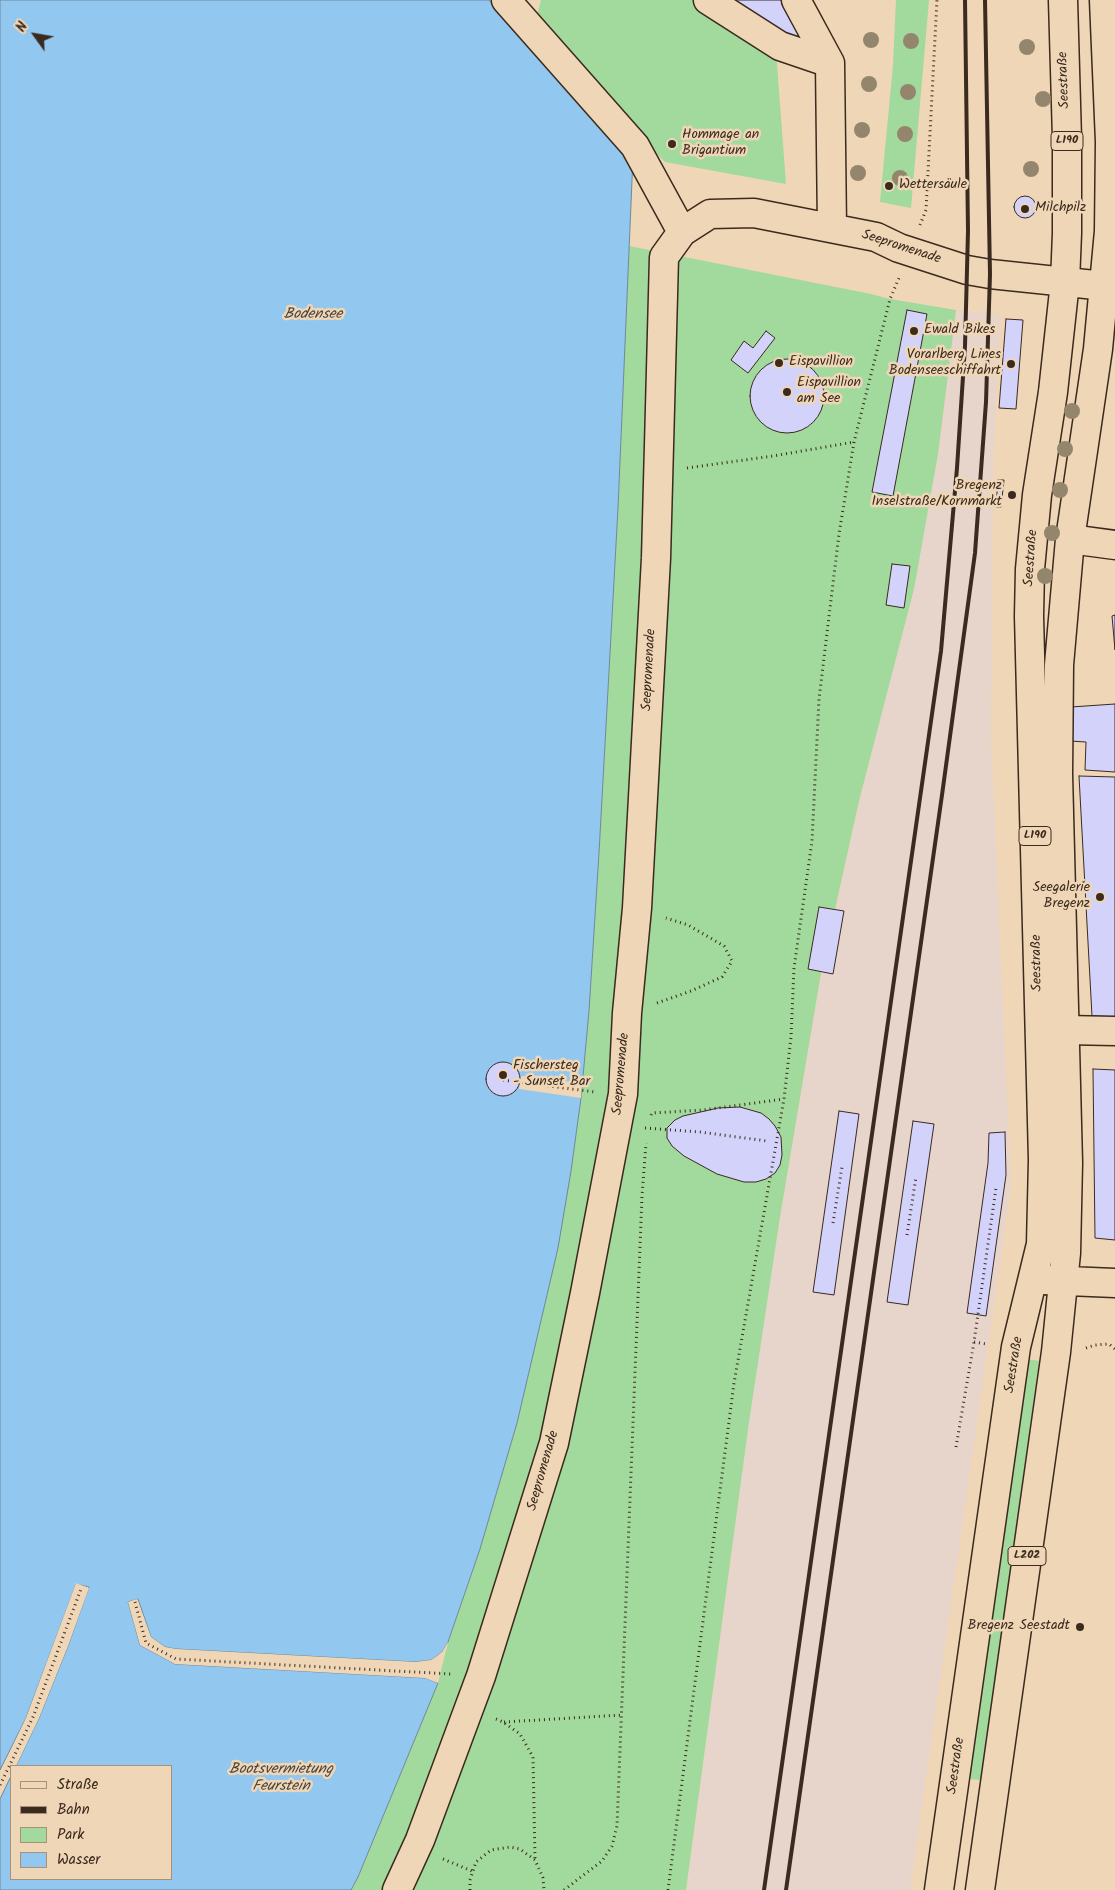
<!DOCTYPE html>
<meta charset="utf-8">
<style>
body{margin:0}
#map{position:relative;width:1115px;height:1890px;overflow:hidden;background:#efd6b6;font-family:Kalam,sans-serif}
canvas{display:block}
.legend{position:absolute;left:10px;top:1765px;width:162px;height:115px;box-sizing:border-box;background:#efd6b6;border:1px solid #a79179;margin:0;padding:6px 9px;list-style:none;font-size:15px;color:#3b2a1e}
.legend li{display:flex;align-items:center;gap:10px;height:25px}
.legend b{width:25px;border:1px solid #a79179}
.north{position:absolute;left:10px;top:10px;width:50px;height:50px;-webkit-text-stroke:4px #efd6b6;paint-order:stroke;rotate:302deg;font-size:14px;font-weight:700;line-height:20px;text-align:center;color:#3b2a1e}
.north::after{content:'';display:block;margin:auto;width:18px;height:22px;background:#3b2a1e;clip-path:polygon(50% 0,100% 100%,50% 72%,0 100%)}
</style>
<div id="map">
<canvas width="1115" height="1890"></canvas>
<ul class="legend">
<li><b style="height:6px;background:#efd6b6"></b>Straße</li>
<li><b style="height:6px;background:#3b2a1e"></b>Bahn</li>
<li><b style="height:14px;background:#a2d99d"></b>Park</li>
<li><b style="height:14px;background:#92c7ef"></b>Wasser</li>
</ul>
<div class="north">N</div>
</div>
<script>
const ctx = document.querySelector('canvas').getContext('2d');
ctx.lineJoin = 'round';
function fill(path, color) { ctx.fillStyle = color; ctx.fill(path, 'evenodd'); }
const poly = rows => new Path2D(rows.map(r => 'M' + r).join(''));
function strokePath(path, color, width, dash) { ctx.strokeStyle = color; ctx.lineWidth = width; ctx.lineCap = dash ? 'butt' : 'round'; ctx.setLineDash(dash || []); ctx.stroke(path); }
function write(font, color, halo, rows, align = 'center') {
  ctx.font = font + ' Kalam,sans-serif'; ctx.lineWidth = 5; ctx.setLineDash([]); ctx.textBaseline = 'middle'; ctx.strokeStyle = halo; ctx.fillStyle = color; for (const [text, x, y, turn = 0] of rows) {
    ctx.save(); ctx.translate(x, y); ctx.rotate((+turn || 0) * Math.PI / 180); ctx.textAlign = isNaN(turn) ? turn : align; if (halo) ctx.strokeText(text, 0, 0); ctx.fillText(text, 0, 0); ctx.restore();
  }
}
fill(poly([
 [956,310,1000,315,993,466,991,738,1011,1185,910,1890,686,1890,749,1422,780,1217,821,973,938,454]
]), '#e7d5cb');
fill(poly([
 [541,0,693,0,776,51,786,184,665,162,636,133,536,19],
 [896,0,929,0,911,208,880,202,893,65],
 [629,246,871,294,890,299,956,310,938,454,914,589,859,801,821,973,780,1217,749,1422,686,1890,351,1890,358,1877,438,1683,448,1642,480,1549,571,1171,581,1098,589,1011,599,853,618,508],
 [1027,1359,1039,1361,981,1780,969,1779]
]), '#a2d99d');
const water = poly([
 [0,0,489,0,633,157,618,508,599,853,589,1011,581,1098,571,1171,558,1248,517,1423,480,1549,448,1642,442,1652,437,1656,431,1660,416,1662,176,1649,165,1647,151,1637,138,1599,128,1602,140,1645,175,1664,426,1678,438,1683,358,1877,351,1890,0,1890,0,1799,11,1776,11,1879,171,1879,171,1766,16,1766,39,1718,68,1646,89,1587,76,1584,26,1718,0,1770,0,0]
]);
fill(water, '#92c7ef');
strokePath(water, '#6f889b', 1);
fill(poly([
 [521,1076,582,1083,581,1098,519,1089],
 [76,1583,89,1588,68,1646,39,1718,16,1766,13,1766,37,1717,66,1646,86,1589,78,1587,28,1719,2,1771,0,1773,26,1718],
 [137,1599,151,1637,165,1647,176,1649,416,1662,431,1660,437,1656,442,1652,448,1642,446,1651,438,1658,432,1662,416,1665,175,1652,164,1649,149,1639,136,1602,131,1603,142,1643,175,1661,426,1675,438,1681,438,1683,425,1678,175,1664,140,1645,128,1602]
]), '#efd6b6');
const building = poly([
 [732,0,785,0,810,42,762,23,732,0],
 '1014 207a11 11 0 1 1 22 0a11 11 0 1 1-22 0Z',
 [907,310,927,314,893,496,872,492,907,310],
 [1006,319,1023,320,1016,409,999,408,1006,319],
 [766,331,775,338,748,373,731,360,744,341,753,348,766,331],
 '750 396a37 37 0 1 1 74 0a37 37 0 1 1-74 0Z',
 [998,480,1004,480,1001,507,996,507,998,480],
 [892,564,910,566,904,608,886,605,892,564],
 [1115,615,1115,650,1112,616,1115,615],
 [1115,704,1115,772,1085,770,1086,742,1070,741,1071,707,1115,704],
 [1079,776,1115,777,1115,1017,1092,1016,1079,776],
 [819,907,844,911,833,974,808,969,819,907],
 '486 1079a17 17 0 1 1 34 0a17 17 0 1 1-34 0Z',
 [1093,1069,1115,1070,1115,1240,1095,1238,1093,1069],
 [740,1107,761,1113,769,1119,775,1126,781,1137,782,1155,780,1165,775,1173,766,1179,756,1182,744,1182,717,1174,684,1156,672,1146,667,1138,667,1128,675,1120,683,1116,718,1108,740,1107],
 [839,1111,859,1114,834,1295,813,1292,839,1111],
 [913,1121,934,1124,908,1305,887,1302,913,1121],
 [1005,1132,1006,1175,986,1316,967,1313,988,1163,989,1133,1005,1132]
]);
fill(building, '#d3d2fb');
strokePath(building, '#3b2a1e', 1);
const minor = poly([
 [506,0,635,146,682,232],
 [708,0,780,46,830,63],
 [796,0,830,63,832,228],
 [1070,539,1115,545],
 [1065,1030,1115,1031],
 [397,1890,420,1840,481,1676,554,1443,585,1293,623,1094,627,1013,637,908,656,558,664,257,682,232,710,214,754,213,876,237,899,248,967,270,990,274,1115,287]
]);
const major = poly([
 [1044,1280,1115,1283],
 [939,1890,1016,1347,1041,1244,1043,1160,1029,616,1030,569,1037,495,1053,392,1065,282,1067,233,1067,139,1063,0],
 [980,1890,1056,1352,1066,1253,1068,1163,1058,774,1059,665,1070,539,1098,349,1109,231,1110,142,1104,0]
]);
strokePath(minor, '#3b2a1e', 31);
strokePath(major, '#3b2a1e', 31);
strokePath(poly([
 [920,225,926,210,937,0],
 [687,468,773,456,854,442],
 [657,1003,691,991,722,977,732,961,724,946,688,925,666,918],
 [503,1080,595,1092],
 [651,1115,652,1113,703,1110,784,1099],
 [645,1128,700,1132,767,1141],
 [833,1223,842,1167],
 [907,1235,916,1177],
 [974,1342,986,1344],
 [1086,1348,1095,1345,1109,1344,1115,1349],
 [956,1447,974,1342,996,1188],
 [135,1602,146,1643,176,1659,451,1674],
 [496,1719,503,1722,520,1734,533,1757,535,1860],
 [504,1722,622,1715],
 [0,1785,33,1717,81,1589],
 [443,1859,472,1871],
 [470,1890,470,1880,476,1862,491,1850,510,1847,520,1849,535,1860,543,1878,544,1890],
 [564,1890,602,1861,612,1846,617,1826,642,1196,646,1143],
 [668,1890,734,1383,784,1099,791,1037,794,968,812,841,819,699,839,534,854,442,890,299,899,278]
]), '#3b2a1e', 3, [1, 4]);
strokePath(minor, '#efd6b6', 28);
strokePath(major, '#efd6b6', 28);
strokePath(poly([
 [764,1890,941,651,957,468,965,346,968,231,965,0],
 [786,1890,942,795,975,553,986,402,990,274,985,0]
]), '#3b2a1e', 4);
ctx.fillStyle = '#94866d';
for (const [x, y] of [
 [871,40],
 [911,41],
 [1027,47],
 [869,84],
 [908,92],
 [1043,99],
 [862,130],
 [905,134],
 [1031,169],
 [858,173],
 [900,178],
 [1072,411],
 [1065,449],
 [1060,490],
 [1052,533],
 [1045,576]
]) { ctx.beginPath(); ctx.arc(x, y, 8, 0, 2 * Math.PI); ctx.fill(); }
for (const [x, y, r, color] of [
 [672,144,5,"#3b2a1e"],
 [889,186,5,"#3b2a1e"],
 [1025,209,5,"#3b2a1e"],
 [914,331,5,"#3b2a1e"],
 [779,363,5,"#3b2a1e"],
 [1011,364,5,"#3b2a1e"],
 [787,392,5,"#3b2a1e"],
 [1012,495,5,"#3b2a1e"],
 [1100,897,5,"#3b2a1e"],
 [503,1075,5,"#3b2a1e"],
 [1080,1627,5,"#3b2a1e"]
]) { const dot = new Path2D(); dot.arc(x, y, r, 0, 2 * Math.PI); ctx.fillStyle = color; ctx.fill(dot); strokePath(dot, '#efd6b6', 2); }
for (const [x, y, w] of [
 [1067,141,32],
 [1035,836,32],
 [1027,1556,38]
]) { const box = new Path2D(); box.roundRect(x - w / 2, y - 9.5, w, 19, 4); ctx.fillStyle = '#efd6b6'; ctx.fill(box); strokePath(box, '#3b2a1e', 1); }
write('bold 12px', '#3b2a1e', null, [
 ["L190",1067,141],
 ["L190",1035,836],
 ["L202",1027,1556]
]);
write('14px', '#3b2a1e', '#efd6b6', [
 ["Seestraße",1065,80,-92],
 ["Seepromenade",901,248,18],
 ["Seestraße",1032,558,-86],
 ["Seepromenade",650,670,-87],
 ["Seestraße",1038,963,-91],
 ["Seepromenade",622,1074,-85],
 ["Seestraße",1015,1365,-81],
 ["Seepromenade",544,1471,-74],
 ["Seestraße",957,1766,-82]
]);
write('14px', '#3b2a1e', '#efd6b6', [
 ["Hommage an",682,136],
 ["Brigantium",682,152],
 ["Wettersäule",899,186],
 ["Milchpilz",1035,209],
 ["Ewald Bikes",924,331],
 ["Vorarlberg Lines",1001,356,"right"],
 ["Bodenseeschiffahrt",1001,372,"right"],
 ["Eispavillion",789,363],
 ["Eispavillion",797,384],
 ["am See",797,400],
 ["Bregenz",1002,487,"right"],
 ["Inselstraße/Kornmarkt",1002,503,"right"],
 ["Seegalerie",1090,889,"right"],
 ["Bregenz",1090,905,"right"],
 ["Fischersteg",513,1067],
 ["- Sunset Bar",513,1083],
 ["Bregenz Seestadt",1070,1627,"right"]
], 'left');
write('italic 15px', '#48423d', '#efd6b6', [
 ["Bodensee",313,315],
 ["Bootsvermietung",281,1770],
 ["Feurstein",281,1787]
]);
</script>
